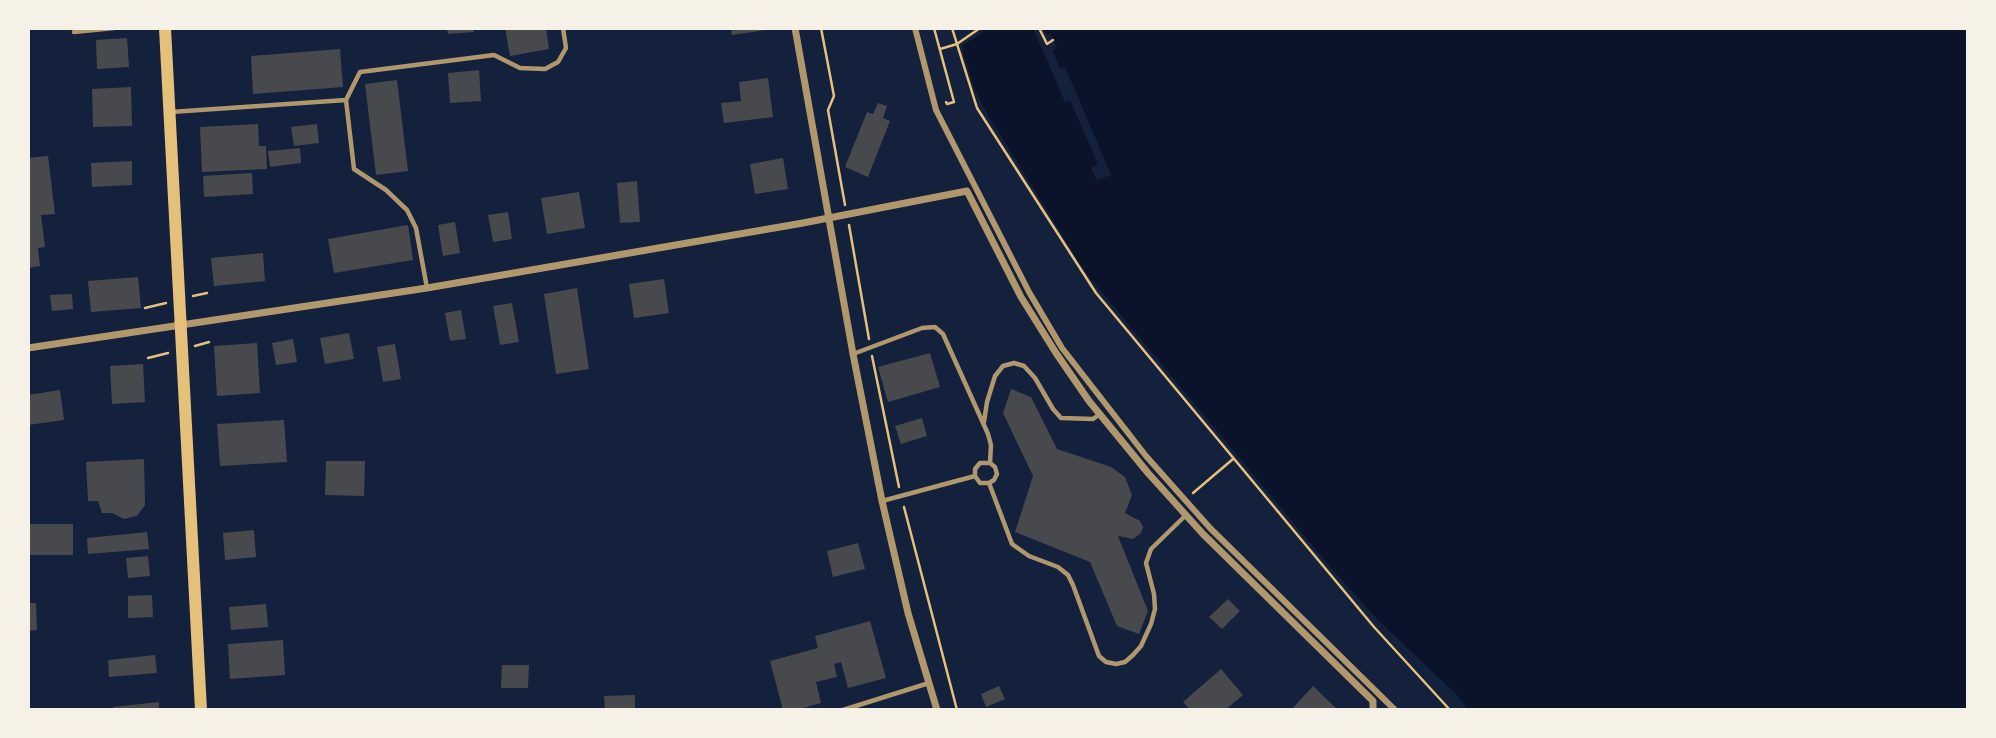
<!DOCTYPE html>
<style>
body{margin:0}
#map{position:relative;width:1996px;height:738px;overflow:hidden;background:#14213d;font-family:Barlow,sans-serif}
canvas{display:block}
.frame{position:absolute;inset:0;border:30px solid #f6f1e7;pointer-events:none}
</style>
<div id="map">
<canvas width="1996" height="738"></canvas>
<div class="frame"></div>
</div>
<script>
const ctx = document.querySelector('canvas').getContext('2d');
ctx.lineJoin = 'round';
function fill(path, color) { ctx.fillStyle = color; ctx.fill(path, 'evenodd'); }
const poly = rows => new Path2D(rows.map(r => 'M' + r).join(''));
function strokePath(path, color, width, dash) { ctx.strokeStyle = color; ctx.lineWidth = width; ctx.lineCap = dash ? 'butt' : 'round'; ctx.setLineDash(dash || []); ctx.stroke(path); }
fill(poly([
 [983,28,1968,28,1968,710,1468,710,1458,696,1378,620,1331,568,1085,272,985,110,974,88,963,53,963,45,982,33]
]), '#0b132b');
fill(poly([
 [1033,28,1043,28,1047,35,1051,34,1057,48,1052,50,1060,69,1065,67,1111,175,1097,180,1091,168,1098,164,1070,100,1065,102]
]), '#14213d');
fill(poly([
 [447,28,473,28,474,32,448,34],
 [505,28,546,28,549,49,510,56],
 [731,28,766,28,766,30,732,35],
 [127,38,129,67,97,69,96,40],
 [340,49,343,87,253,94,251,56],
 [479,70,481,101,450,103,448,73],
 [768,78,773,117,724,123,721,103,741,101,739,82],
 [397,80,408,171,376,175,365,84],
 [131,87,132,126,93,127,92,89],
 [878,103,887,106,883,118,890,121,868,177,845,167,867,112,873,114],
 [258,124,259,146,266,146,267,169,202,172,200,127],
 [317,124,319,143,294,146,291,127],
 [300,148,301,163,270,167,268,151],
 [48,156,55,214,41,215,45,247,38,248,40,266,28,268,28,158],
 [783,158,788,189,755,194,750,164],
 [132,161,132,185,92,187,91,163],
 [252,173,253,194,204,197,203,176],
 [637,181,640,222,620,223,617,183],
 [579,192,585,228,547,234,541,198],
 [508,212,512,239,493,242,488,215],
 [455,222,460,253,443,256,438,225],
 [408,225,413,260,334,273,328,239],
 [263,253,265,281,214,286,211,258],
 [138,277,141,308,91,312,88,281],
 [664,279,669,313,634,318,629,284],
 [577,288,589,369,556,374,544,294],
 [72,294,73,309,52,311,50,295],
 [512,303,519,342,500,345,493,306],
 [461,310,466,339,450,341,445,313],
 [349,333,354,359,325,364,320,338],
 [293,339,297,362,276,365,272,343],
 [257,343,260,393,217,396,214,346],
 [395,344,401,379,383,382,377,347],
 [930,353,940,387,888,402,878,367],
 [143,364,145,402,112,404,110,366],
 [1011,389,1031,397,1057,449,1111,467,1125,477,1132,495,1125,513,1140,521,1143,527,1141,533,1133,539,1118,536,1148,611,1139,634,1117,626,1090,562,1015,532,1033,476,1003,413],
 [60,390,64,420,28,425,28,395],
 [922,418,927,436,901,444,895,426],
 [284,420,287,462,220,466,217,424],
 [144,459,145,505,137,516,124,519,112,513,102,513,98,501,88,501,86,462],
 [326,461,365,461,364,496,325,495],
 [28,524,73,524,73,555,28,555],
 [254,530,256,557,225,560,223,533],
 [147,532,149,549,88,554,87,538],
 [858,543,865,569,833,577,827,551],
 [148,556,150,576,128,578,126,558],
 [152,595,153,617,128,618,128,596],
 [1228,599,1240,611,1222,629,1209,617],
 [28,603,36,603,37,630,28,631],
 [266,604,268,627,231,630,229,607],
 [870,621,886,678,848,688,841,662,834,664,837,677,816,682,821,703,796,710,783,710,770,661,818,648,815,636],
 [283,640,285,675,230,679,228,644],
 [155,655,157,673,109,677,108,660],
 [502,665,529,665,528,688,501,688],
 [1221,669,1243,695,1225,710,1190,710,1183,702],
 [999,686,1005,699,986,707,981,694],
 [1313,686,1338,710,1291,710],
 [635,695,635,710,605,710,604,696],
 [159,702,159,710,114,710,113,707]
]), '#48494c');
strokePath(poly([
 [821,28,834,96,828,110,845,205],
 [934,28,954,102,947,104,946,102],
 [952,28,977,108,1096,293,1374,627,1450,710],
 [1039,28,1047,44,1053,40],
 [940,49,957,44,980,28],
 [849,225,869,339],
 [193,296,207,293],
 [145,308,166,303],
 [195,346,209,342],
 [872,356,899,487],
 [148,358,168,353],
 [1193,493,1233,459],
 [904,507,957,710]
]), '#e5c07b', 2.5);
strokePath(poly([
 [74,32,114,28],
 [346,100,354,169,386,190,407,210,416,228,427,288],
 [171,112,346,100,360,72,494,55,520,68,545,69,558,62,566,48,563,28],
 [853,354,922,328,935,327,943,334,988,434,991,445,990,463,995,467,997,474,994,480,989,483],
 [984,422,987,402,995,376,1003,366,1014,363,1024,366,1035,378,1053,409,1061,418,1093,419,1100,414],
 [975,476,975,469,980,463,990,463],
 [975,476,980,483,989,483],
 [989,483,1012,544,1029,556,1058,567,1068,575,1073,585,1099,656,1106,662,1116,664,1125,662,1133,655,1141,646,1151,624,1155,609,1154,594,1146,563,1151,549,1186,515],
 [882,501,975,476],
 [843,710,929,683]
]), '#b1986c', 4.5);
strokePath(poly([
 [915,28,936,110,1029,292,1062,348,1146,456,1210,528,1395,710]
]), '#b1986c', 6);
strokePath(poly([
 [795,28,853,354,882,501,908,613,937,710],
 [28,348,427,288,803,223,967,191,1021,297,1056,353,1089,401,1148,473,1203,534,1373,701,1373,710]
]), '#b1986c', 7);
strokePath(poly([
 [165,28,201,710]
]), '#e5c07b', 12);
</script>
